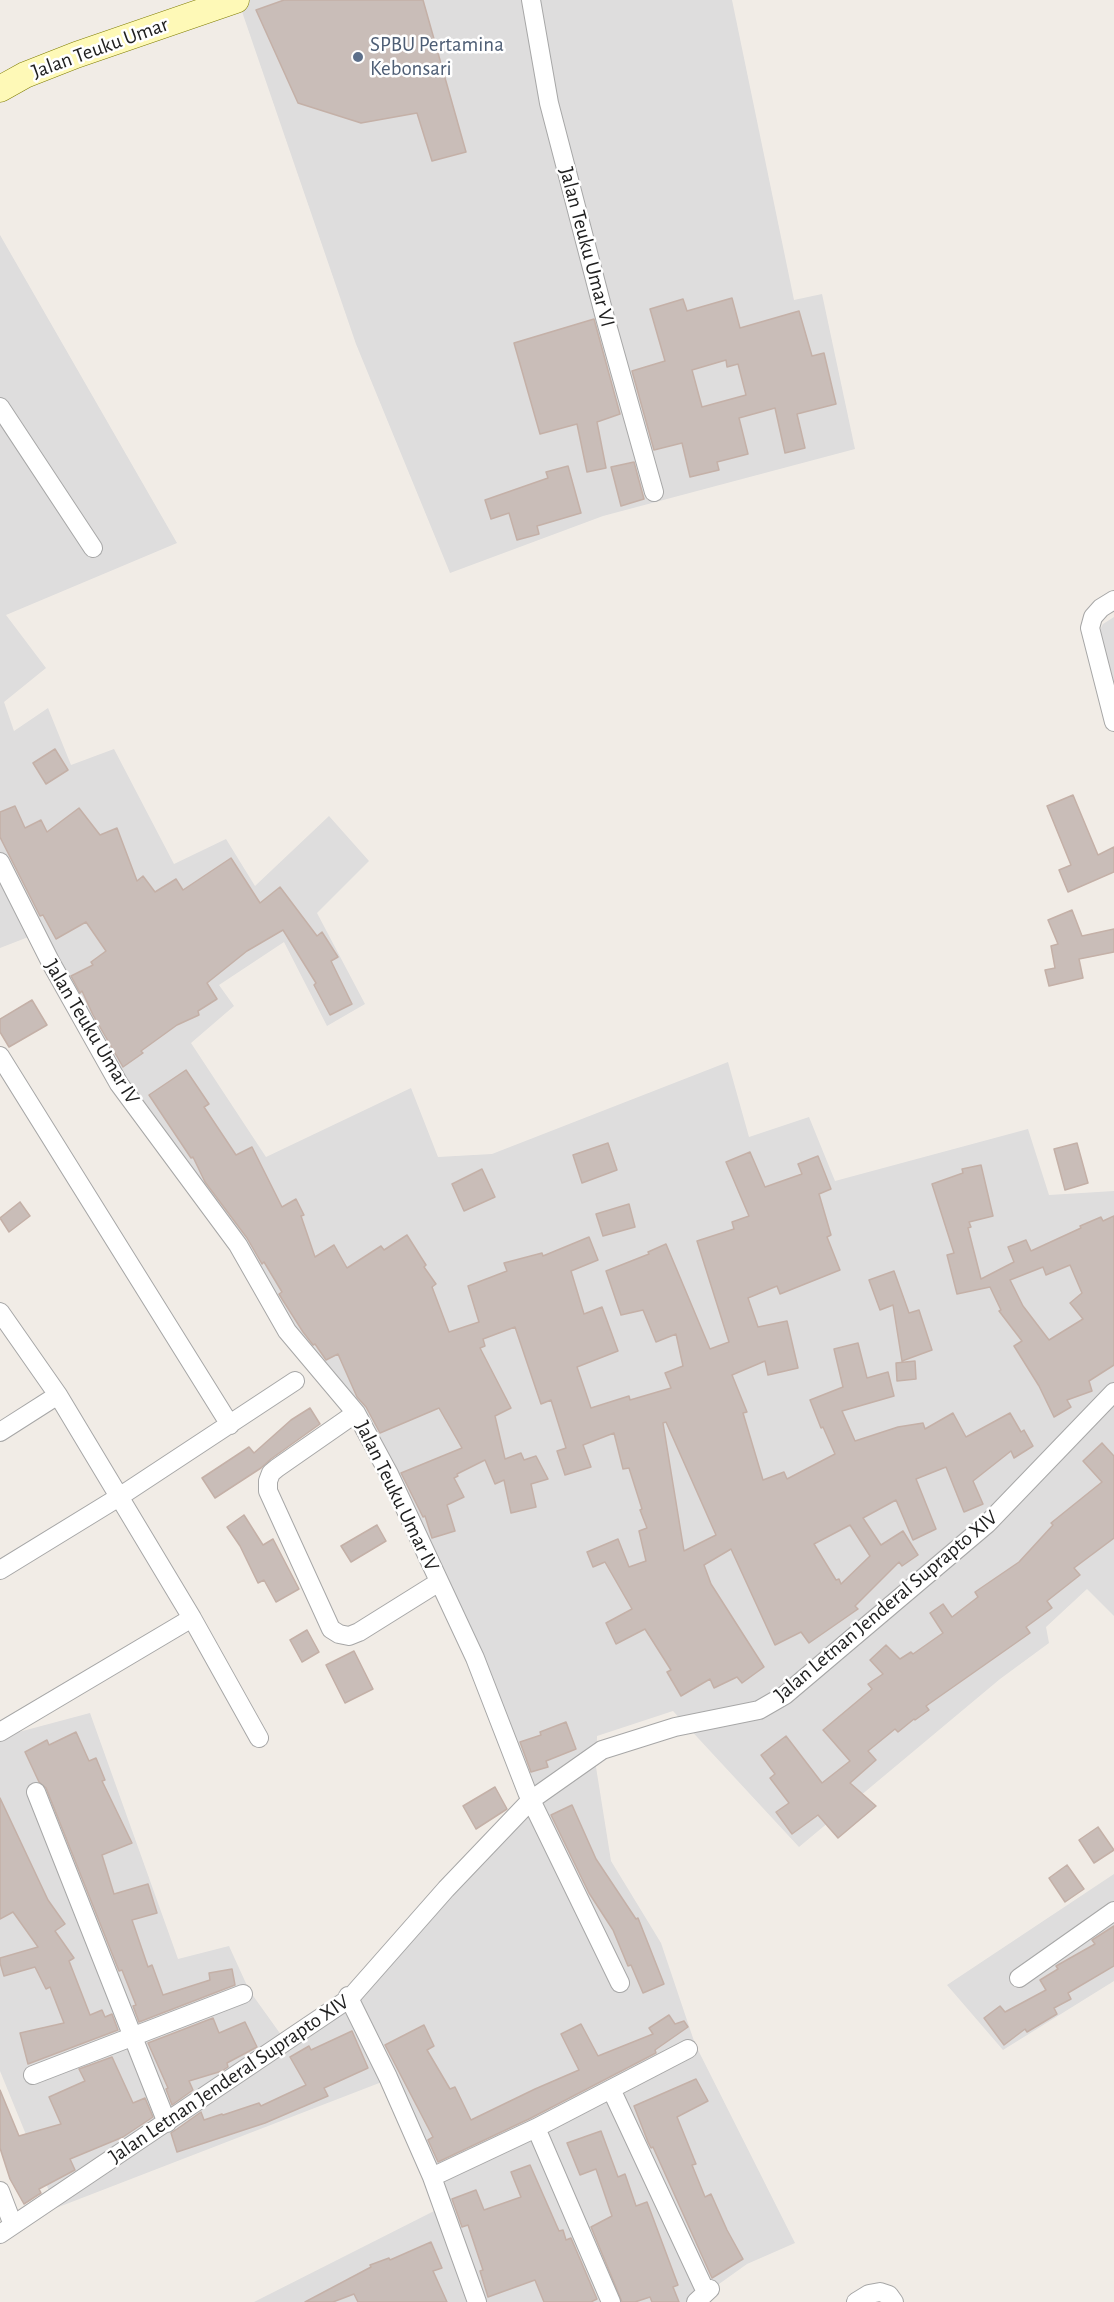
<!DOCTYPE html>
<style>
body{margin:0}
canvas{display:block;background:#f1ece6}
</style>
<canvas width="1114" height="2302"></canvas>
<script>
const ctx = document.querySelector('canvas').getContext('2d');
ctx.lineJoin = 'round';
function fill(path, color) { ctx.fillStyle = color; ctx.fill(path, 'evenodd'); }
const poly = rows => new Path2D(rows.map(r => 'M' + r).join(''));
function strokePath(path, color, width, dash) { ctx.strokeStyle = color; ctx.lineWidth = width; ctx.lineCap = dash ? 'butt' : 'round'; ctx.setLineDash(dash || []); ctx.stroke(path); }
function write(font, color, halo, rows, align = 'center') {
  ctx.font = font + ' "Alegreya Sans",sans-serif'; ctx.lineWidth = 5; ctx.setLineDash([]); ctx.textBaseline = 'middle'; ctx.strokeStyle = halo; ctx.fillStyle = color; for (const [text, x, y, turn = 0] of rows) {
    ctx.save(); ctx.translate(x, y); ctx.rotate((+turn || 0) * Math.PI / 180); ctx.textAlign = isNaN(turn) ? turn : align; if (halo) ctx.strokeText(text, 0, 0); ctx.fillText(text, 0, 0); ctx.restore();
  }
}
fill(poly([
 [238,0,732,0,794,300,822,294,855,449,603,516,450,573,356,344],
 [0,235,177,543,6,615,46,668,4,702,14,731,48,708,71,765,114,749,174,864,226,839,255,886,329,816,369,861,317,913,365,1004,327,1026,284,942,219,985,234,1006,191,1043,266,1157,411,1088,438,1157,492,1154,728,1062,749,1137,809,1117,835,1181,1028,1129,1049,1195,1114,1191,1114,1616,1087,1589,1046,1627,1049,1643,1000,1679,799,1847,673,1711,597,1736,596,1767,611,1861,661,1943,695,2044,795,2243,747,2264,705,2294,707,2302,254,2302,442,2207,387,2080,56,2208,0,2071,0,1737,90,1713,178,1959,229,1946,249,1990,284,2039,348,1996,527,1792,389,1474,178,1161,36,934,0,948],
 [1114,617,1114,716,1095,639,1103,624],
 [1114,1874,1114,1981,1003,2050,947,1985]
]), '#dedddd');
const building = poly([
 [284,0,423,0,466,152,432,161,417,113,361,123,298,103,256,10,284,0],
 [732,298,740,328,799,311,812,356,824,353,836,404,797,414,805,448,785,453,775,408,739,418,748,454,717,462,719,470,690,477,682,443,654,450,632,371,665,361,650,309,683,299,687,311,732,298],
 [726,360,727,367,738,364,746,395,702,407,692,370,726,360],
 [594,319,620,414,597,422,606,468,587,472,577,424,540,434,514,343,594,319],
 [634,462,644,499,621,506,611,467,634,462],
 [568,466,581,513,537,526,539,534,517,540,509,513,491,519,485,500,548,478,546,472,568,466],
 [55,749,68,770,46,784,33,763,55,749],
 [1073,795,1098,855,1114,847,1114,872,1068,892,1059,870,1071,865,1047,806,1073,795],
 [15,806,25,828,41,820,47,832,79,808,100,835,117,828,137,881,143,876,155,892,176,879,183,890,231,858,260,903,280,887,317,936,322,932,338,957,331,961,352,1004,330,1015,314,985,316,983,283,930,247,951,207,983,217,999,198,1011,199,1015,177,1025,141,1051,143,1053,123,1067,93,1015,82,991,80,993,71,976,93,965,91,962,106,951,86,922,56,939,43,915,40,916,0,837,0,812,15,806],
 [1072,910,1082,936,1114,929,1114,952,1079,959,1083,978,1049,986,1045,970,1055,968,1051,946,1058,944,1048,920,1072,910],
 [32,1000,47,1025,9,1047,0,1032,0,1019,32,1000],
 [186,1070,209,1104,204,1107,236,1155,252,1147,282,1207,296,1199,304,1215,301,1216,315,1257,334,1245,347,1268,381,1246,384,1250,407,1235,426,1265,424,1267,436,1284,432,1287,449,1332,479,1322,468,1286,507,1271,504,1263,542,1253,543,1256,589,1237,598,1260,571,1271,584,1314,602,1307,618,1351,577,1367,591,1408,629,1396,630,1400,671,1388,665,1373,683,1366,676,1334,656,1342,643,1310,621,1315,606,1271,649,1254,648,1252,666,1244,710,1349,729,1342,697,1241,734,1229,732,1222,749,1216,726,1162,750,1152,765,1187,802,1174,798,1164,818,1156,831,1189,819,1194,831,1235,827,1237,840,1270,780,1294,777,1286,748,1298,758,1327,787,1321,798,1368,768,1375,765,1361,732,1375,747,1412,743,1413,763,1480,784,1472,787,1479,835,1454,823,1427,821,1428,810,1400,843,1387,834,1349,858,1343,867,1378,888,1372,894,1396,842,1411,855,1441,898,1427,923,1423,925,1429,953,1413,966,1437,1010,1413,1021,1432,1024,1430,1033,1446,1014,1458,1011,1451,973,1481,983,1504,964,1512,946,1467,916,1479,936,1529,913,1540,896,1500,863,1518,881,1545,903,1531,918,1555,902,1566,899,1562,855,1606,858,1609,809,1643,801,1632,775,1645,731,1549,704,1565,711,1584,764,1667,742,1683,737,1677,714,1688,710,1679,681,1696,667,1672,671,1670,645,1629,616,1644,606,1623,632,1609,605,1562,593,1567,587,1552,618,1539,629,1567,646,1561,639,1531,647,1528,640,1510,642,1509,629,1468,623,1469,614,1433,583,1445,591,1467,565,1475,557,1451,566,1448,551,1400,541,1404,515,1327,483,1339,485,1346,480,1348,511,1408,495,1416,505,1459,521,1453,524,1460,536,1456,548,1479,531,1484,536,1507,511,1513,504,1480,495,1484,485,1460,457,1474,458,1476,454,1478,464,1497,447,1505,455,1531,432,1538,425,1516,423,1517,401,1473,462,1448,439,1408,380,1433,366,1407,357,1397,338,1354,326,1360,315,1344,313,1345,303,1332,282,1299,279,1294,282,1292,264,1262,262,1264,247,1238,205,1182,193,1157,191,1158,149,1095,186,1070],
 [666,1422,716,1535,684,1551,663,1423,666,1422],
 [850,1525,870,1556,841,1584,839,1579,836,1580,814,1544,850,1525],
 [608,1143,617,1170,582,1183,573,1155,608,1143],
 [1077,1143,1088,1183,1065,1190,1054,1149,1077,1143],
 [981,1165,993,1216,969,1222,971,1227,968,1228,981,1279,1014,1262,1008,1247,1026,1240,1031,1251,1081,1228,1080,1226,1101,1217,1103,1221,1114,1216,1114,1365,1089,1381,1092,1391,1067,1400,1071,1407,1054,1417,1039,1386,1014,1346,1022,1341,999,1311,1001,1310,990,1287,957,1294,947,1255,954,1253,932,1184,963,1173,962,1169,981,1165],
 [1070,1265,1082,1293,1070,1303,1083,1319,1049,1340,1023,1306,1010,1280,1043,1267,1046,1275,1070,1265],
 [482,1169,495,1197,464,1211,452,1184,482,1169],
 [20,1202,30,1216,9,1232,0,1218,20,1202],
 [629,1204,635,1227,603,1236,596,1214,629,1204],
 [894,1271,909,1313,919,1310,932,1350,902,1361,893,1305,880,1310,869,1280,894,1271],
 [915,1361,916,1379,897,1381,896,1363,915,1361],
 [310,1408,320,1424,271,1459,261,1468,215,1498,202,1478,249,1447,254,1453,291,1420,310,1408],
 [1102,1443,1114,1456,1114,1538,1074,1568,1080,1575,1047,1601,1052,1608,1026,1627,1030,1633,926,1706,929,1710,915,1720,914,1719,898,1732,895,1729,868,1751,876,1760,850,1783,876,1806,838,1838,818,1815,792,1834,776,1812,789,1803,770,1778,775,1774,761,1755,786,1736,822,1783,850,1761,823,1730,872,1689,868,1684,883,1674,870,1660,886,1645,900,1659,911,1652,913,1654,943,1633,930,1613,943,1604,952,1617,978,1597,975,1592,1019,1562,1053,1525,1051,1523,1102,1482,1083,1461,1102,1443],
 [244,1515,263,1545,273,1539,299,1589,276,1602,264,1580,258,1583,240,1546,227,1527,244,1515],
 [377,1525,386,1541,351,1562,341,1546,377,1525],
 [307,1630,319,1652,302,1662,290,1640,307,1630],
 [354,1651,373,1689,345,1703,326,1665,354,1651],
 [566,1722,576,1749,546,1761,548,1767,531,1772,520,1742,541,1735,540,1732,566,1722],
 [76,1732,89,1761,96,1758,105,1780,102,1781,132,1843,102,1855,114,1894,148,1884,157,1913,132,1920,148,1967,152,1965,163,1995,210,1980,209,1973,232,1969,235,1985,139,2022,133,2006,136,2005,122,1970,119,1971,46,1788,39,1782,25,1752,47,1740,49,1745,76,1732],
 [495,1787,507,1809,476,1829,463,1806,495,1787],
 [0,1798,48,1900,65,1924,55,1931,74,1958,69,1961,90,2015,102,2010,105,2017,112,2014,118,2030,28,2064,20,2033,64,2023,50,1987,46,1989,35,1967,4,1976,0,1963,0,1958,38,1947,13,1912,0,1919,0,1798],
 [572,1805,596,1859,636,1919,638,1918,664,1984,643,1993,631,1965,628,1966,613,1930,589,1893,551,1815,572,1805],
 [1098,1827,1114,1850,1094,1863,1079,1840,1098,1827],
 [1067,1865,1084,1889,1065,1902,1049,1878,1067,1865],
 [1114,1926,1114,1966,1068,1993,1071,1999,1054,2008,1057,2014,1027,2032,1025,2029,1004,2045,984,2018,1000,2006,1005,2012,1046,1990,1040,1980,1058,1969,1056,1966,1095,1944,1092,1940,1114,1926],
 [669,2015,675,2024,684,2021,688,2027,655,2050,656,2053,531,2118,438,2162,428,2140,433,2137,385,2045,424,2025,434,2046,427,2050,450,2089,455,2087,471,2120,535,2089,579,2070,561,2034,581,2024,598,2056,653,2034,649,2028,669,2015],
 [213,2018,219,2033,245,2022,257,2047,227,2063,228,2067,222,2071,189,2081,193,2090,172,2105,166,2089,168,2088,148,2043,213,2018],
 [352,2031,368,2068,324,2088,328,2096,265,2123,177,2152,171,2133,177,2129,201,2112,204,2120,222,2114,223,2115,259,2103,261,2106,306,2085,290,2057,309,2046,311,2050,352,2031],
 [112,2057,133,2103,145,2098,153,2117,123,2137,70,2159,75,2170,39,2189,41,2193,24,2204,10,2179,0,2148,0,2090,19,2136,61,2124,49,2097,85,2081,79,2069,112,2057],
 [696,2079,708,2101,677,2117,696,2164,692,2165,705,2197,711,2194,727,2230,743,2259,712,2278,653,2147,651,2148,648,2142,634,2106,696,2079],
 [601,2131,618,2177,625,2174,636,2206,647,2202,678,2285,673,2287,679,2302,652,2302,650,2297,635,2302,622,2302,591,2227,612,2216,596,2169,580,2175,567,2143,601,2131],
 [530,2165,559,2231,563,2230,566,2240,571,2238,597,2299,591,2302,544,2302,535,2280,488,2297,480,2271,483,2270,468,2225,462,2227,452,2199,476,2190,484,2210,521,2197,511,2172,530,2165],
 [431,2242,442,2268,433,2271,447,2302,358,2302,354,2294,333,2302,305,2302,371,2267,370,2265,389,2258,390,2260,431,2242]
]);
fill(building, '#c9bdb8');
strokePath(building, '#c4b0a7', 1.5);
const street = poly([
 [531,0,549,103,604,314,654,492],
 [0,407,93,548],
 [1114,600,1101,608,1093,617,1090,628,1114,722],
 [0,862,51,963,119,1084,238,1245,287,1331,356,1413,389,1474,475,1658,527,1792,620,1983],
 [0,1056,230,1425],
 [0,1312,58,1395,192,1618,259,1738],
 [356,1413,277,1468,271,1473,268,1481,268,1491,331,1629,339,1634,349,1636,359,1632,439,1582],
 [0,1432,58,1395],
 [0,1570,119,1497,295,1381],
 [0,1732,192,1618],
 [36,1792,167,2123],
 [1019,1978,1114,1911],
 [348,1996,388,2077,432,2177,477,2302],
 [33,2075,243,1994],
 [611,2089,704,2288,710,2289,696,2302],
 [536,2128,611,2302],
 [432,2177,536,2128,688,2049],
 [0,2191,13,2225],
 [0,2234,350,1998,446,1889,531,1800,602,1750,675,1727,759,1710,785,1695,987,1524,1114,1392],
 [856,2302,869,2294,880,2292,889,2295,894,2302]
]);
const secondary = poly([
 [0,89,25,75,76,55,236,0]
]);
strokePath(street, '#a7a7a7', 20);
strokePath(secondary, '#7e7c00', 27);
strokePath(street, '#fff', 18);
strokePath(secondary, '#fef9b7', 26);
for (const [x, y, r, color] of [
 [358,57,6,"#5c6f8a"]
]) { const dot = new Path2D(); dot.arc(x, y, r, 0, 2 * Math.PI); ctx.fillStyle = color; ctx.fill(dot); strokePath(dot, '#fff', 2); }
write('21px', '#4e5e75', '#fff', [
 ["SPBU Pertamina",370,45],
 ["Kebonsari",370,69]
], 'left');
write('21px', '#202020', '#fff', [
 ["Jalan Teuku Umar",100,48,-20],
 ["Jalan Teuku Umar VI",587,247,75],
 ["Jalan Teuku Umar IV",92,1032,59],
 ["Jalan Teuku Umar IV",397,1496,64],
 ["Jalan Letnan Jenderal Suprapto XIV",886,1606,-40],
 ["Jalan Letnan Jenderal Suprapto XIV",229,2079,-34]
]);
</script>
